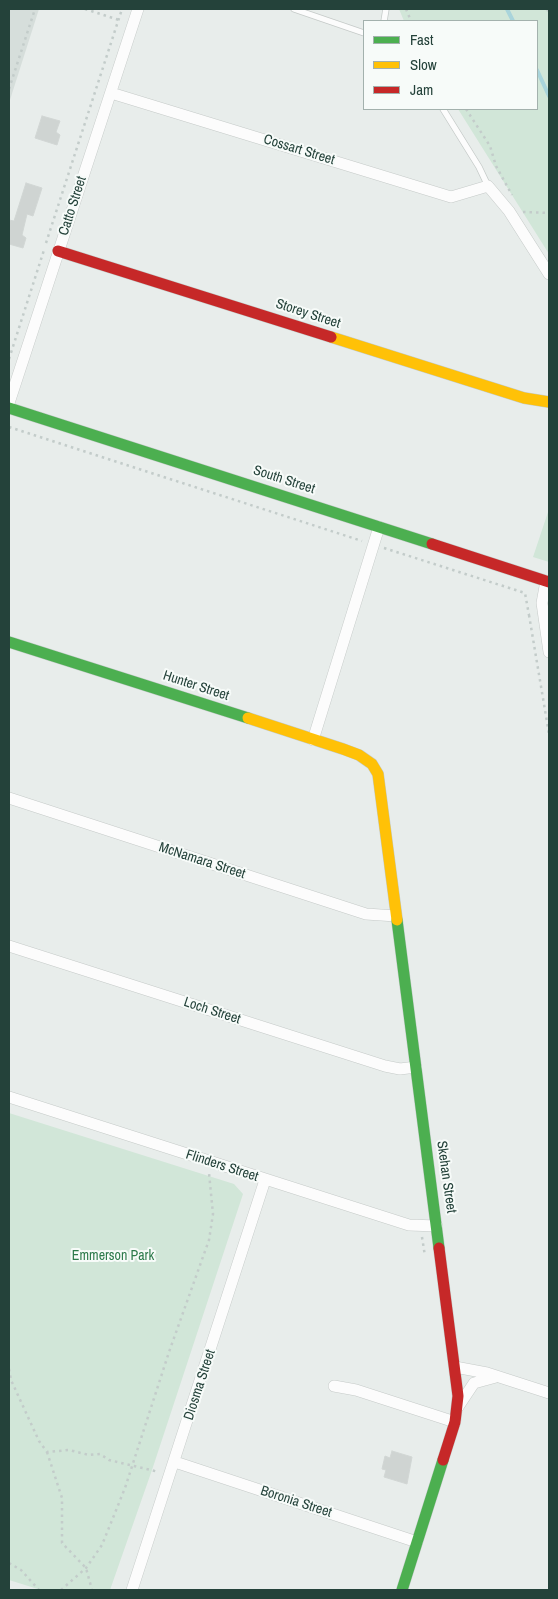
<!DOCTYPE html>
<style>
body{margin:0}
#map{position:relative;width:558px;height:1599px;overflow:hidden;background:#e8edeb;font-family:"Archivo Narrow",sans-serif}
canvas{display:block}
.frame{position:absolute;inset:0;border:10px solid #24423a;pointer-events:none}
.legend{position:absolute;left:363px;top:20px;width:175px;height:90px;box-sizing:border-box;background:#f7fbf9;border:1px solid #a3b1ad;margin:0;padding:6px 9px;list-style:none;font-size:15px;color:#24423a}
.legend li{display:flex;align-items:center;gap:10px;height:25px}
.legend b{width:25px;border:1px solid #a3b1ad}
</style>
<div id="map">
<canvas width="558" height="1599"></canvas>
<div class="frame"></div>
<ul class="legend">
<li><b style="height:6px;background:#4caf50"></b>Fast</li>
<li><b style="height:6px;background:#ffc107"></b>Slow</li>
<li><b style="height:6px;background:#c62828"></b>Jam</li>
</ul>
</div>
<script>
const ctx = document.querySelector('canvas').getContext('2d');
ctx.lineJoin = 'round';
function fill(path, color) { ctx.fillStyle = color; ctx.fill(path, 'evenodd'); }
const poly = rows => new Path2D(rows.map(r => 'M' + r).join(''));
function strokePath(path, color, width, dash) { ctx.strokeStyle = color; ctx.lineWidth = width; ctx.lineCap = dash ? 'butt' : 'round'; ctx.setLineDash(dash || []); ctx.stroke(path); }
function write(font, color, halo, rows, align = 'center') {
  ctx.font = font + ' "Archivo Narrow",sans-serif'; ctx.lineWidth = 4; ctx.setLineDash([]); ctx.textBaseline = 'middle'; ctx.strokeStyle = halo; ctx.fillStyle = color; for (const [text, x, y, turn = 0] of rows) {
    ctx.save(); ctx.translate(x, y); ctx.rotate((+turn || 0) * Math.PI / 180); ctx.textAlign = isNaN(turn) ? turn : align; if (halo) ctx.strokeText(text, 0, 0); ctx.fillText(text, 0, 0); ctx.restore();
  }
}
fill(poly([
 [9,9,39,9,9,103]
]), '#d6dedb');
fill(poly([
 [399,9,549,9,549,254,458,109,537,109,537,21,404,21],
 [549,509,549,562,533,557],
 [9,1113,234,1184,243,1194,152,1470,110,1590,41,1590,9,1580]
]), '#d1e6d8');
strokePath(poly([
 [507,9,513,21],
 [537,70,549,96]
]), '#a9d4db', 4);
const building = poly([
 [42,116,60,121,56,132,60,135,57,145,35,138,42,116],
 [26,183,42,188,33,216,27,214,22,235,26,238,23,248,9,244,9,220,14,221,26,183],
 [392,1451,412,1457,407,1484,384,1477,386,1470,382,1469,385,1456,390,1458,392,1451]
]);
fill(building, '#cfd4d2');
strokePath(building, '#d1d6d4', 1);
const lane = poly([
 [294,9,364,33],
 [384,21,386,9],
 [443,109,479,167,488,186]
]);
const street = poly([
 [111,93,451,197,488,186,509,211,549,274],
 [9,403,138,9],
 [546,581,542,603,549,652],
 [313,740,379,527],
 [9,798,366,914,396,916],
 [9,946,385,1066,400,1069,416,1067],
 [9,1097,409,1225,437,1226],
 [455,1367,487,1373,549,1393],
 [334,1386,356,1390,455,1422],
 [458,1407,474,1383,496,1377],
 [175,1462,417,1542],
 [132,1590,265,1180]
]);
const fast = poly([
 [9,408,432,544],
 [9,642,248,718],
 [397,920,439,1248],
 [402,1590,443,1460]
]);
const slow = poly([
 [331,337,524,398,549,402],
 [248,718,343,749,359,755,372,764,378,774,397,920]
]);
const jam = poly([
 [58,251,331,337],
 [432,544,549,582],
 [439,1248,458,1396,455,1422,443,1460]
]);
strokePath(lane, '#c5cac8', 7);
strokePath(street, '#c5cac8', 12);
strokePath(fast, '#c3cbc8', 12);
strokePath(slow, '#c3cbc8', 12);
strokePath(jam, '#c3cbc8', 12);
strokePath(poly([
 [85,9,119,20],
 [406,9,411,21],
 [547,9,549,13],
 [9,89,35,9],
 [466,109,490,146,496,166,512,195],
 [523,212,549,213],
 [46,243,122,9],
 [9,359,44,250],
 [9,427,362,541],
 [384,548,525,593,529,615,533,614],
 [529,615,549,734],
 [422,1237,425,1256],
 [9,1369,11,1380,39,1441,47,1452,69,1450,89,1455,100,1454,109,1460,159,1472],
 [47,1452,62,1498,62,1543,86,1568,92,1590],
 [9,1563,21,1570,39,1590],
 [61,1590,86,1568,102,1545,125,1488,169,1352,209,1240,213,1214,209,1173]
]), '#c3ccca', 2.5, [2.5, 4]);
strokePath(lane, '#fcfcfc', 5.5);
strokePath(street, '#fcfcfc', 11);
strokePath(fast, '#4caf50', 11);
strokePath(slow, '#ffc107', 11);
strokePath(jam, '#c62828', 11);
write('14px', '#24423a', '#f7fbf9', [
 ["Cossart Street",299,150,17],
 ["Catto Street",73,206,-72],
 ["Storey Street",308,314,18],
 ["South Street",284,480,18],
 ["Hunter Street",196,686,18],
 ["McNamara Street",202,861,18],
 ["Loch Street",212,1011,18],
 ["Flinders Street",222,1166,18],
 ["Skehan Street",446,1177,82],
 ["Diosma Street",200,1385,-72],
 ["Boronia Street",296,1502,18]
]);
write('14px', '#2d7a4b', '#f7fbf9', [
 ["Emmerson Park",113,1256]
]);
</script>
